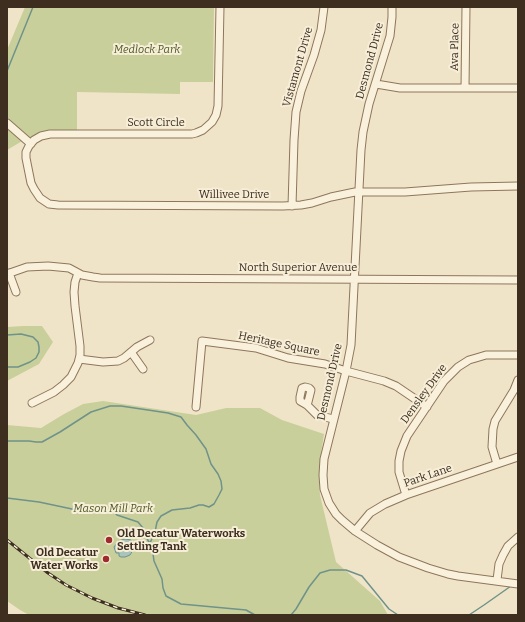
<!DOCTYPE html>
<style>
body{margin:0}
#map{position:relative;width:525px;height:622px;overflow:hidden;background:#f0e4c8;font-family:Bitter,serif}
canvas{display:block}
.frame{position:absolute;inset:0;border:8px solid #3d2e20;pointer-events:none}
</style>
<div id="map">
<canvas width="525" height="622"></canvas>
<div class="frame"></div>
</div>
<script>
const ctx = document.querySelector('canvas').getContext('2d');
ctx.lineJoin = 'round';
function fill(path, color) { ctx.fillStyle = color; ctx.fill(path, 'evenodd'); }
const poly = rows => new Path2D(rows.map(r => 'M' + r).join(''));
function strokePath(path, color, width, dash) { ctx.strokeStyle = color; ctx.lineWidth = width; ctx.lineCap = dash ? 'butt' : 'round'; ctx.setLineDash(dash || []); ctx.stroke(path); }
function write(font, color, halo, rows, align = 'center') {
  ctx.font = font + ' Bitter,serif'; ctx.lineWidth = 4; ctx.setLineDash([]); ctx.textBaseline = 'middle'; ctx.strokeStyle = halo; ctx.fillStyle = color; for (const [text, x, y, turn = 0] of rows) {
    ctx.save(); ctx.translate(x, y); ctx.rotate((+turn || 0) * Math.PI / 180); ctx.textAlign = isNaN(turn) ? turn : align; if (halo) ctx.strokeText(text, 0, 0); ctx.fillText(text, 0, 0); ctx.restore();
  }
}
fill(poly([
 [25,7,214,7,213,82,180,82,180,94,77,92,77,134,46,135,31,144,24,140,7,150,7,50],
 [23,326,42,326,53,342,39,364,7,381,7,327],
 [103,401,196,415,226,408,260,408,282,420,324,434,319,468,320,495,336,562,380,601,388,615,29,615,20,610,7,601,7,425,41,428,64,414,83,404]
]), '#c9cf9b');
const water = poly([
 [125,539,131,540,132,542,133,546,133,550,130,555,125,557,121,557,119,556,119,553,116,553,114,547,118,541,125,539]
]);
fill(water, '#a9c4bc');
strokePath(water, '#6f938a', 1);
strokePath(poly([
 [7,71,33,7],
 [7,335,21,334,33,337,38,342,39,347,39,352,36,358,30,362,18,367,7,367],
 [7,441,29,441,36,442,42,442,60,432,91,412,110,406,121,406,168,413,181,417,187,425,196,435,206,449,211,464,218,474,221,481,222,489,219,495,214,504,209,507,203,505,199,505,190,508,172,510,161,516,157,522,155,532,150,543],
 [7,498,39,502,72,509,75,512,77,513,83,510,87,512,97,510,113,511,117,515,138,522,143,528,146,537,152,547,154,561,162,579,163,588,166,596,181,604,246,610,255,615],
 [291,615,296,609,309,587,320,573,330,570,346,570,362,576,389,609,398,615],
 [469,615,484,605,511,586]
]), '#6f938a', 1.5);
const minor = poly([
 [220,7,218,106,216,115,212,122,203,130,196,133,192,134,50,134,41,136,34,140,29,146,26,152,26,158,31,183,34,189,40,198,49,204,58,205,283,206,301,205,312,203,331,197,355,192,405,192,471,187,518,186],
 [392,7,392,17,390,36,369,104,363,132,361,150,351,345,346,371,324,459,323,475,324,489,329,503,336,514,342,520,355,531,377,545,399,557,428,568,448,574,458,576,518,584],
 [376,84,400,88,518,88],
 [465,88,466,7],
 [7,123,31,144],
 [292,206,294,140,296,112,301,91,314,55,321,30,324,7],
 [9,273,16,292],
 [7,274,27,267,48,266,69,268,82,275,93,277,100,278,518,280],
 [131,352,143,369],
 [79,359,103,362,118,361,124,358,137,347,150,340],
 [32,403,54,392,63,385,71,377,78,363,80,355,80,346,75,306,74,292,75,282,78,273],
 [307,405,308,402,311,390,309,388,305,387,302,388,300,397,300,401,307,405,317,415,333,419],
 [196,407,202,341,256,348,288,358,325,364,346,371,384,381,396,386,427,407],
 [497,464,492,447,493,429,495,421,514,390,518,380],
 [406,495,399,472,399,461,401,451,407,436,444,381,458,367,469,360,476,358,486,355,518,355],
 [355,531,370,513,385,504,406,495,518,457],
 [497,580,499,564,503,555,508,546,518,537]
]);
strokePath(minor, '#8d765c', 9);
strokePath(minor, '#faf1dc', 7);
const rail = poly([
 [7,540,48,573,66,585,92,598,118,608,145,615]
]);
strokePath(rail, '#3d2e20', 3);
strokePath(rail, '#f7eed8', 1.5, [4.5]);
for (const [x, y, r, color] of [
 [109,540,4,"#9e2a2b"],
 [106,559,4,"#9e2a2b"]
]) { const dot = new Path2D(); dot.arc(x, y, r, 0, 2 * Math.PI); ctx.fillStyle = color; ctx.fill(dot); strokePath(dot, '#f7eed8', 1.5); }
write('11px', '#3d2e20', '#f7eed8', [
 ["Ava Place",455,47,-89],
 ["Desmond Drive",370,61,-75],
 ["Vistamont Drive",298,67,-74],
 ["Scott Circle",156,123],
 ["Willivee Drive",234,195],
 ["North Superior Avenue",298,268],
 ["Heritage Square",279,344,12],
 ["Desmond Drive",330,382,-77],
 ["Densley Drive",424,394,-54],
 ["Park Lane",428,476,-19]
]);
write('italic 11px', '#4d5a26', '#f7eed8', [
 ["Medlock Park",147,50],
 ["Mason Mill Park",113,509]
]);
write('bold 11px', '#3d2e20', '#f7eed8', [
 ["Old Decatur Waterworks",117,534],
 ["Settling Tank",117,547],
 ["Old Decatur",98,553,"right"],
 ["Water Works",98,566,"right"]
], 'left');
</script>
